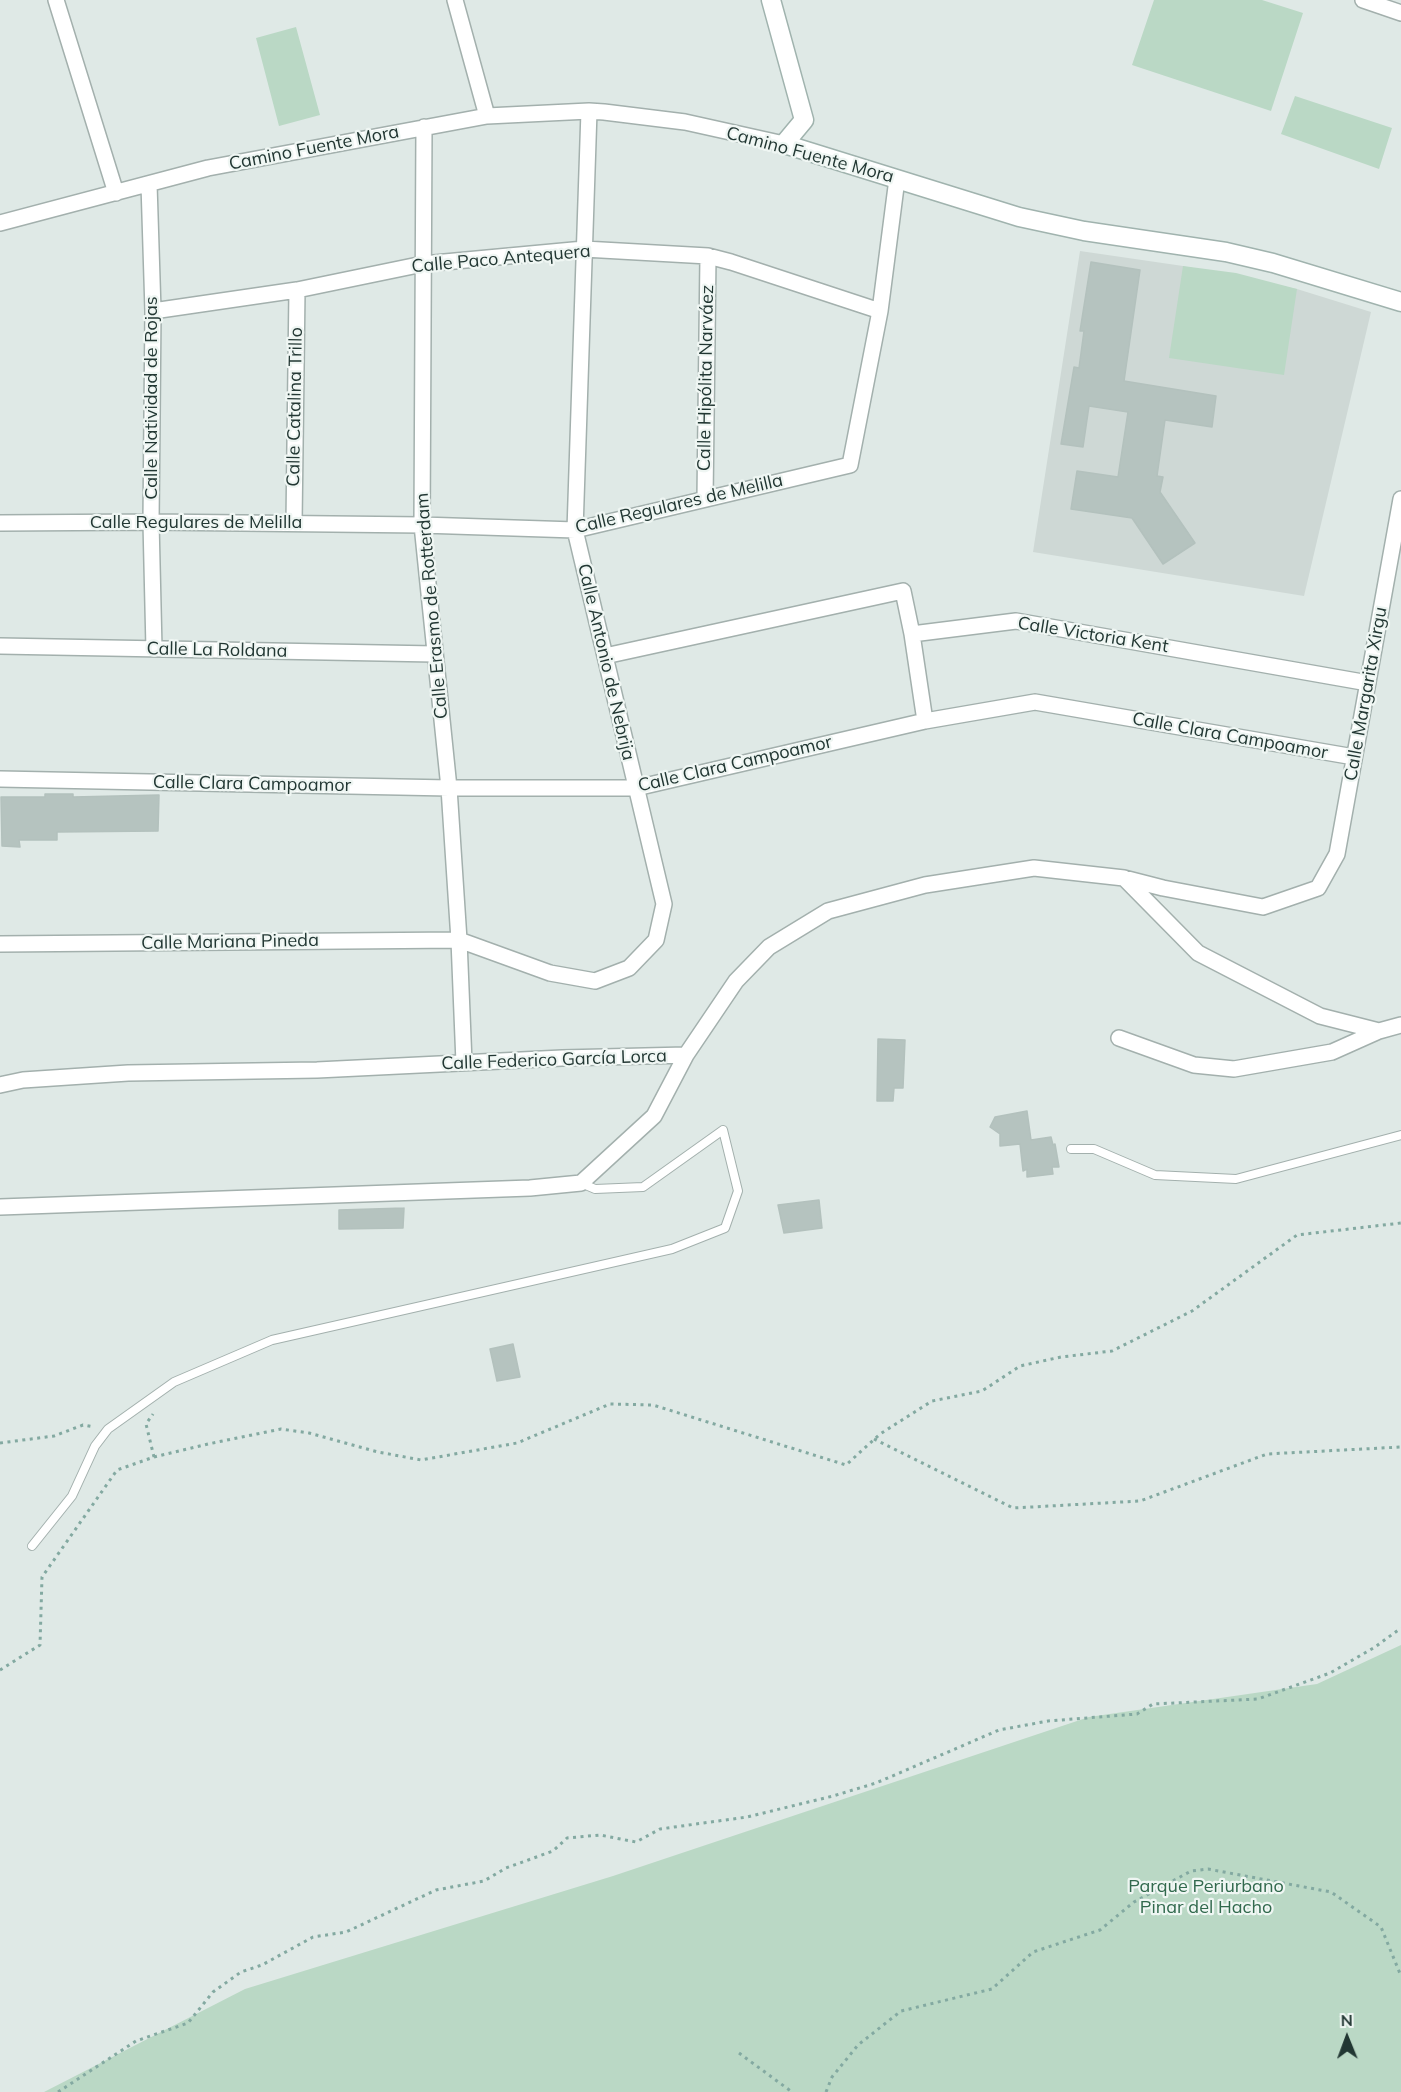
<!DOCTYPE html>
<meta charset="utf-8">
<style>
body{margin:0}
#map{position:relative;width:1401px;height:2092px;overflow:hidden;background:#dfe9e6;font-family:Mulish,sans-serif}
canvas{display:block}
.north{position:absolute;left:1317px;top:2008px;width:60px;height:60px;-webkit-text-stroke:4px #eff6f3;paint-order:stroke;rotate:359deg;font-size:16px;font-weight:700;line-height:24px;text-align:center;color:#223733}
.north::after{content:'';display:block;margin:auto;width:21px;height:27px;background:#223733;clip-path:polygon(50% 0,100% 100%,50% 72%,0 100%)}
</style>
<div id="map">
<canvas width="1401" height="2092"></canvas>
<div class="north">N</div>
</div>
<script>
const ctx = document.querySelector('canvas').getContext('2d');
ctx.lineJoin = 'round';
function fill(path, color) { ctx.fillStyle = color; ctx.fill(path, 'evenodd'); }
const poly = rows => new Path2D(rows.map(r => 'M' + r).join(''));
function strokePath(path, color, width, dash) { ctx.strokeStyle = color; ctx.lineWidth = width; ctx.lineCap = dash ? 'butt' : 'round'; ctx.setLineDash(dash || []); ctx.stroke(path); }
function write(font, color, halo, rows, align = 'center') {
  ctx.font = font + ' Mulish,sans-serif'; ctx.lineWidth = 4.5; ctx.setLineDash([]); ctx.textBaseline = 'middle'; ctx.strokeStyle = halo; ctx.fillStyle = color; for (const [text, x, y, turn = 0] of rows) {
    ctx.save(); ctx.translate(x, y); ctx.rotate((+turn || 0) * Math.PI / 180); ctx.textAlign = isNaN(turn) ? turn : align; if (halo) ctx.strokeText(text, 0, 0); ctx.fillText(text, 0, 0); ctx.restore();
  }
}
fill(poly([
 [1080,251,1183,266,1297,289,1371,312,1304,596,1033,552]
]), '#ced8d5');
fill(poly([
 [1154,0,1262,0,1303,13,1271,111,1132,65],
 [296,27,320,115,279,126,256,38],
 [1295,96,1392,128,1379,169,1281,134],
 [1183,266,1236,273,1297,289,1284,375,1169,358],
 [1401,1645,1401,2092,44,2092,245,1989,613,1876,1089,1717,1317,1684]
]), '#bad8c5');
const building = poly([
 [1091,262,1140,270,1124,381,1216,396,1212,427,1165,420,1157,476,1163,477,1160,492,1195,543,1163,564,1132,518,1071,509,1077,471,1118,477,1128,412,1089,406,1083,447,1061,444,1074,367,1079,368,1084,331,1080,331,1091,262],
 [45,794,73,794,73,797,159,795,158,831,57,832,57,840,19,840,20,847,2,846,1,797,45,797,45,794],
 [878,1039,905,1040,903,1088,894,1088,893,1101,877,1101,878,1039],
 [1027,1111,1031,1140,1051,1137,1053,1145,1055,1144,1059,1167,1052,1167,1053,1174,1027,1177,1027,1169,1023,1171,1020,1144,1000,1146,1000,1134,990,1127,995,1117,1027,1111],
 [819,1200,822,1228,784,1233,778,1205,819,1200],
 [404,1208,403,1228,339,1229,339,1210,404,1208],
 [513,1344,520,1377,497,1381,490,1349,513,1344]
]);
fill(building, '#b5c3bf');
strokePath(building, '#b3c1bd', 1.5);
const lane = poly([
 [1071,1149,1094,1149,1155,1175,1236,1179,1401,1135],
 [32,1546,72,1496,95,1446,108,1429,174,1382,272,1340,672,1249,725,1228,738,1191,723,1130,643,1187,595,1189,581,1183]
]);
const street = poly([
 [56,0,116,193],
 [455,0,487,116],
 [1363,0,1401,13],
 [149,184,153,311,151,522,154,649],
 [0,223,208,168,487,116,589,111,604,112,685,122,784,144],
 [153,311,297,290,423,264,584,249,708,256,731,262,880,311],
 [705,499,708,256],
 [0,523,151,522,422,525,575,530,850,465,880,311,897,179],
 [294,523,297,290],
 [912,634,925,721],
 [0,646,435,654],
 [605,656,903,591,912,634,1016,621,1368,683],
 [0,779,449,788,636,788,925,721,1035,702,1354,757],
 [1124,878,1198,953,1320,1016,1379,1031,1401,1025],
 [0,944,459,940,449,788,422,525,424,127],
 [1119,1038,1194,1065,1234,1069,1332,1052,1379,1031],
 [464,1063,459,940,550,973,595,981,629,968,656,940,664,904,575,530,589,111],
 [0,1085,23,1080,128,1073,317,1070,562,1058,686,1055],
 [0,1207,530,1188,581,1183,654,1116,686,1055,736,981,769,947,828,911,925,885,1034,868,1124,878,1163,888,1263,907,1318,888,1337,854,1401,499]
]);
const secondary = poly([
 [771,0,804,120,784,144,1019,217,1084,231,1226,252,1273,263,1401,302]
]);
strokePath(lane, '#a3b0ad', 10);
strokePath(street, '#a3b0ad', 18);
strokePath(secondary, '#a0b3ae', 21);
strokePath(poly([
 [874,1439,1013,1508,1140,1501,1267,1454,1401,1447],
 [0,1443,54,1436,83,1425,94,1427],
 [154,1457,208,1444,281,1429,309,1433,378,1452,421,1460,517,1443,610,1404,653,1405,846,1465,880,1434,932,1401,982,1391,1020,1366,1061,1357,1112,1351,1192,1311,1297,1235,1401,1223],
 [0,1670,40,1645,42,1577,117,1470,154,1457,146,1424,153,1414],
 [739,2053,792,2092],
 [58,2092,136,2041,188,2023,213,1992,241,1972,262,1965,313,1937,346,1932,436,1890,484,1881,506,1868,553,1851,567,1838,600,1835,636,1842,660,1829,747,1817,833,1796,876,1783,999,1730,1048,1721,1137,1714,1153,1704,1258,1699,1330,1673,1375,1647,1401,1628],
 [826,2092,832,2077,858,2045,901,2011,992,1989,1033,1952,1100,1930,1134,1902,1191,1871,1208,1869,1331,1892,1381,1927,1401,1976]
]), '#83a9a1', 3, [3, 4.5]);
strokePath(lane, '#fff', 8);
strokePath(street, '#fff', 15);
strokePath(secondary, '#fff', 18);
write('18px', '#223733', '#eff6f3', [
 ["Camino Fuente Mora",314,148,-11],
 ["Camino Fuente Mora",810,155,15],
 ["Calle Paco Antequera",501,259,-5],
 ["Calle Hipólita Narváez",706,378,-89],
 ["Calle Natividad de Rojas",152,398,-90],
 ["Calle Catalina Trillo",295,407,-89],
 ["Calle Regulares de Melilla",679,504,-13],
 ["Calle Regulares de Melilla",196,523],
 ["Calle Erasmo de Rotterdam",432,606,-95],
 ["Calle Victoria Kent",1093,635,9],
 ["Calle La Roldana",217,650,1],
 ["Calle Antonio de Nebrija",606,662,77],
 ["Calle Margarita Xirgu",1366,694,-80],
 ["Calle Clara Campoamor",1230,736,10],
 ["Calle Clara Campoamor",735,764,-13],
 ["Calle Clara Campoamor",252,784,1],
 ["Calle Mariana Pineda",230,942,-1],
 ["Calle Federico García Lorca",554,1060,-2]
]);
write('18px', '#31694d', '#eff6f3', [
 ["Parque Periurbano",1206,1887],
 ["Pinar del Hacho",1206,1908]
]);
</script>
